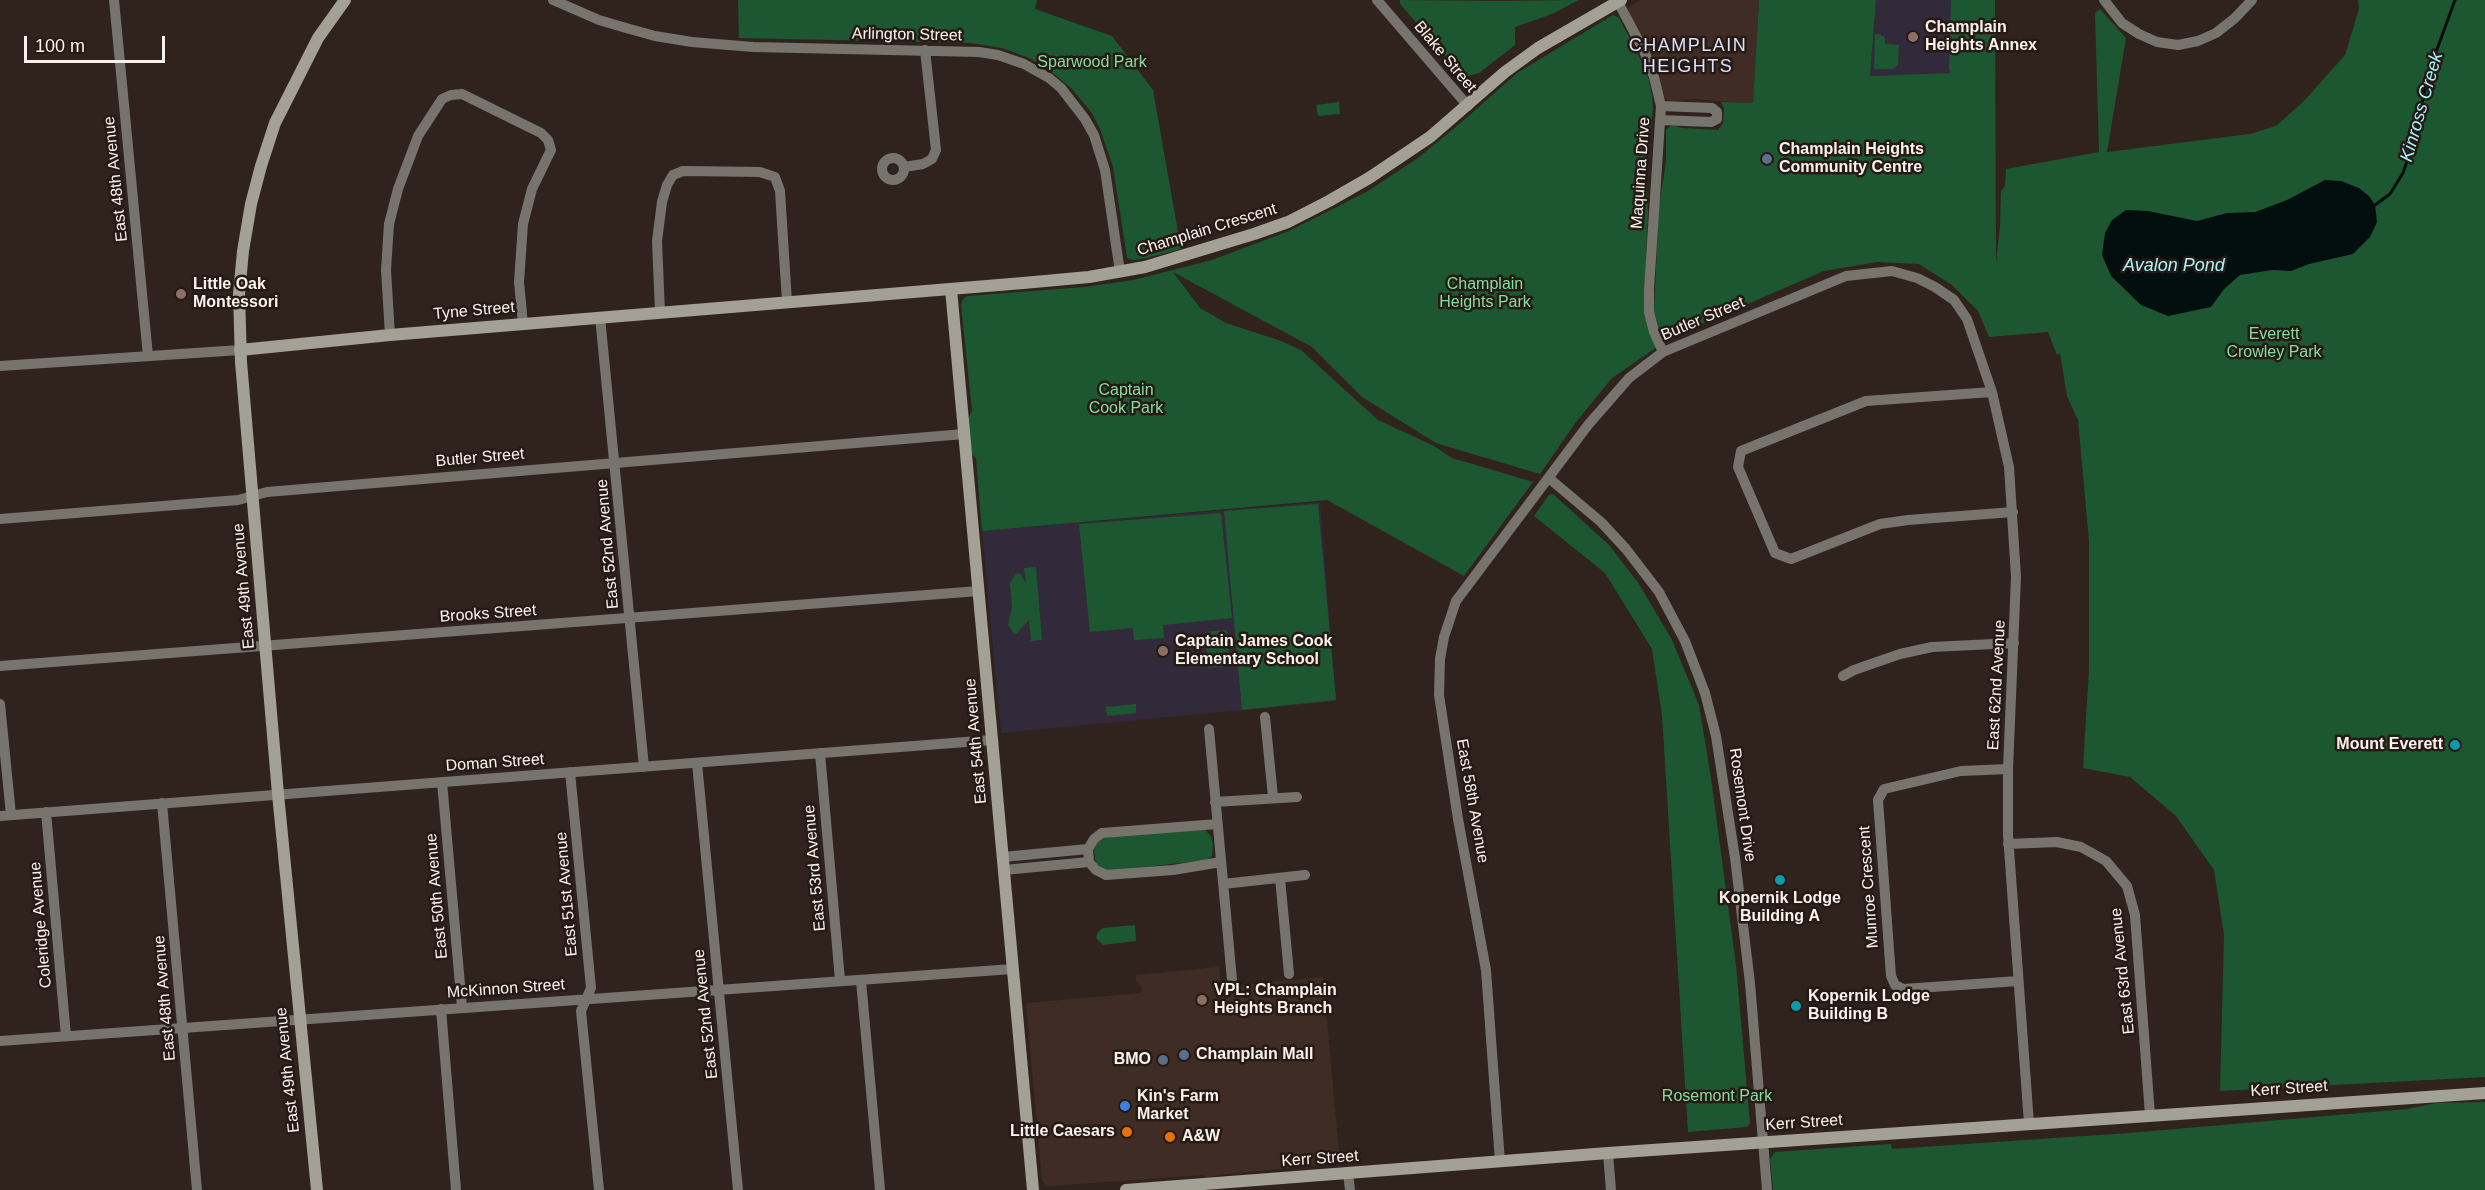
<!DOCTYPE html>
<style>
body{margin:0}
#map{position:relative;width:2485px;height:1190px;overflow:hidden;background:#30231e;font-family:Helvetica,sans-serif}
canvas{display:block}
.scale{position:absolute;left:24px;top:36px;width:141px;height:27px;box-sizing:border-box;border:3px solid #fbf2ef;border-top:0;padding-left:8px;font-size:18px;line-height:21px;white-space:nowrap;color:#fbf2ef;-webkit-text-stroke:4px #261a15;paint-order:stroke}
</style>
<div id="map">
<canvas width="2485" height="1190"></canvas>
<div class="scale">100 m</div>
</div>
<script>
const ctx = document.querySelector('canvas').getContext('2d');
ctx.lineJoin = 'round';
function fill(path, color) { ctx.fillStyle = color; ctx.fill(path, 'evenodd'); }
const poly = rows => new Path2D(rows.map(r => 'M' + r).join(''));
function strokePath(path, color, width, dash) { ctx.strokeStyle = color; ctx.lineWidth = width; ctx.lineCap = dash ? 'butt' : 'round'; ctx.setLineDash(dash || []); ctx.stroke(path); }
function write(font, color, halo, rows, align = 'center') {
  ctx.font = font + ' Helvetica,sans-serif'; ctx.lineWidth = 5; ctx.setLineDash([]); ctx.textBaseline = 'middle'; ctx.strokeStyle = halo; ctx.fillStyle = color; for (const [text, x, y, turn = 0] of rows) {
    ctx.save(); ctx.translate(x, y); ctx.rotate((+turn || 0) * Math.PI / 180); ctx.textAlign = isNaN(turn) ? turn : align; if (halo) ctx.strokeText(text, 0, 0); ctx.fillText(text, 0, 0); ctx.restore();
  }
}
fill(poly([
 [1641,0,1759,0,1753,104,1693,99,1671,102,1666,99,1628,10,1630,6],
 [1219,967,1221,987,1323,977,1340,1163,1218,1175,1207,1178,1204,1175,1050,1186,1045,1185,1042,1180,1026,1003,1141,993,1142,987,1136,981,1136,975]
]), '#3f2c24');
fill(poly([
 [1876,0,1953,0,1952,74,1870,76],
 [1320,502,1336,701,1001,733,982,531]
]), '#322a3a');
fill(poly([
 [738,0,1037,0,1035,9,1112,36,1153,90,1181,249,1147,258,1133,260,1127,258,1113,167,1100,129,1092,113,1071,88,1044,66,1029,58,1002,48,971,43,739,38],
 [1400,0,1500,1,1579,0,1552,14,1515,27,1515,45,1479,73,1464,77,1400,4],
 [1759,0,1876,0,1870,76,1951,73,1949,70,1951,0,1995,0,1996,263,2000,225,2001,191,2005,186,2006,169,2099,152,2095,13,2100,9,2126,38,2107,152,2250,134,2276,126,2304,101,2345,55,2359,9,2358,0,2485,0,2485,1077,2220,1091,2224,935,2214,870,2176,816,2130,777,2083,768,2089,669,2089,541,2078,420,2067,396,2060,353,2057,355,2048,332,1989,337,1978,311,1952,285,1919,264,1877,262,1824,271,1673,336,1612,378,1576,422,1540,474,1436,443,1362,397,1312,347,1173,272,1200,308,1226,323,1281,341,1301,350,1378,420,1434,446,1452,458,1533,482,1464,576,1327,500,982,531,976,459,971,452,968,418,972,411,961,305,963,299,967,296,1085,287,1133,280,1212,260,1289,231,1368,191,1418,158,1464,120,1517,73,1613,15,1619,18,1639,56,1648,77,1652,95,1653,109,1646,166,1648,215,1644,297,1644,309,1654,309,1659,206,1666,162,1666,130,1672,125,1682,128,1718,130,1723,123,1724,108,1721,102,1753,103],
 [1875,34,1880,34,1885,38,1885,44,1899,45,1898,65,1893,69,1874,69],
 [1339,102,1340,114,1318,116,1316,105],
 [1553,494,1609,545,1639,584,1672,640,1699,705,1711,778,1736,965,1750,1123,1747,1127,1688,1132,1662,715,1652,649,1605,573,1534,516,1549,495],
 [1318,504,1336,700,1242,710,1224,511],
 [1221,513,1232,618,1163,625,1164,638,1134,640,1133,628,1090,632,1079,524],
 [1036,567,1042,640,1031,641,1029,620,1015,635,1008,625,1012,607,1010,583,1016,574,1020,573,1026,583,1024,568],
 [1227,630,1230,666,1208,668,1205,632],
 [1136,704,1136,713,1107,716,1106,707],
 [1204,829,1211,836,1213,845,1212,856,1207,860,1109,871,1098,865,1095,859,1094,851,1097,843,1106,837],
 [1135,925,1136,941,1103,945,1096,938,1098,932,1103,928],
 [2485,1102,2485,1190,1773,1190,1770,1159,1775,1152,1891,1144,1892,1149,2129,1133,2407,1109,2437,1103]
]), '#1c5731');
fill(poly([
 [2325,180,2341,181,2359,188,2369,196,2375,205,2377,222,2370,237,2353,254,2309,264,2291,271,2272,270,2240,275,2224,289,2211,307,2168,316,2141,305,2111,276,2102,255,2105,233,2112,220,2126,210,2148,211,2197,221,2227,213,2255,212,2287,200]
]), '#030e0f');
strokePath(poly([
 [2375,205,2390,194,2403,173,2415,138,2428,74,2455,0]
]), '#030e0f', 3);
strokePath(poly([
 [114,0,148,356],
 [553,0,599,20,626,28,655,36,692,42,753,47,979,52,998,55,1024,64,1049,78,1061,88,1085,119,1094,135,1105,170,1120,272],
 [1377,0,1468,106],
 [2104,0,2122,23,2139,34,2157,42,2178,45,2198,41,2216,33,2235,18,2252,0],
 [1618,2,1644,51,1654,77,1661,106,1649,289,1649,312,1654,332,1663,352],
 [1660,120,1711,122,1717,119,1717,112,1712,108,1661,106],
 '882 169a11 11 0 1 1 22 0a11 11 0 1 1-22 0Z',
 [904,167,923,164,932,159,936,150,925,50],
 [660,312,657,241,662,202,667,185,673,175,683,171,760,172,775,177,780,191,787,302],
 [600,317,644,767],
 [390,335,386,270,389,224,398,189,418,136,442,99,451,95,462,94,541,133,548,140,551,150,532,189,523,224,519,282,523,324],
 [0,366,240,350],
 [1992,392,1866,401,1741,451,1738,467,1775,553,1791,559,1880,524,1908,520,2013,512],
 [1550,479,1601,522,1626,549,1659,592,1685,641,1705,693,1716,736,1735,858,1750,983,1767,1190],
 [0,519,238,500,267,492,964,434],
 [0,666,979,591],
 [1843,676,1854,670,1900,654,1932,647,2014,643],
 [0,704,11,815],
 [1265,717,1273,797],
 [1209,729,1232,980],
 [820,753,840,980],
 [697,763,738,1190],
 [2008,769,1961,771,1884,789,1878,800,1891,976,1895,985,1903,989,2018,981],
 [570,772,591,988,581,1011,599,1190],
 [442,782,462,1007],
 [1215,802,1297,797],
 [162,803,197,1190],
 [46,812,66,1036],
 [0,816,992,740],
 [1217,824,1102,833,1094,839,1088,849,1089,862,1096,870,1106,875,1173,870,1221,862],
 [2008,844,2057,842,2081,847,2106,861,2127,886,2135,915,2150,1115],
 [1003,857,1088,849],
 [1004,870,1089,862],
 [1280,878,1289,974],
 [1223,884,1305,875],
 [861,981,880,1190],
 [441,1009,456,1190],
 [0,1041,1013,969],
 [1608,1153,1611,1190],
 [1500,1162,1486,970,1458,819,1439,695,1440,659,1444,637,1456,601,1588,425,1629,378,1663,352,1846,276,1892,271,1917,278,1935,287,1954,300,1967,319,1992,392,2009,467,2016,577,2008,769,2008,835,2029,1124],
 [1348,1173,1350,1190]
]), '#76746d', 10);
strokePath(poly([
 [951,289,1033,1190],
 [240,350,390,335,1023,283,1089,277,1145,267,1254,234,1288,222,1329,201,1369,178,1430,137,1505,72,1538,48,1621,0],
 [317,1190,278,794,241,362,239,294,243,251,251,204,261,166,275,123,318,38,345,0],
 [1126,1190,1608,1153,2485,1093]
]), '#a3a096', 12);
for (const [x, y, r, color] of [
 [1913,37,6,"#8d6e63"],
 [1767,159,6,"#5c6f8a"],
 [181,294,6,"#8d6e63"],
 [1163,651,6,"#8d6e63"],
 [2455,745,6,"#0f9aa8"],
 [1780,880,6,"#0f9aa8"],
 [1202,1000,6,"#8d6e63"],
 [1796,1006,6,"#0f9aa8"],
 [1184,1055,6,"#5c6f8a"],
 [1163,1060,6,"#5c6f8a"],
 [1125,1106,6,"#3f7fe0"],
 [1127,1132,6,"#e8710a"],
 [1170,1137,6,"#e8710a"]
]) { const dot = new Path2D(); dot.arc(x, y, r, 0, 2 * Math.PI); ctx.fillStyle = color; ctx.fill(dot); strokePath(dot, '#261a15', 2); }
write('bold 16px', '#fbf2ef', '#261a15', [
 ["Champlain",1925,28],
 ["Heights Annex",1925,46],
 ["Champlain Heights",1779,150],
 ["Community Centre",1779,168],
 ["Little Oak",193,285],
 ["Montessori",193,303],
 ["Captain James Cook",1175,642],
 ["Elementary School",1175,660],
 ["Mount Everett",2443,745,"right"],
 ["Kopernik Lodge",1780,899,"center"],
 ["Building A",1780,917,"center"],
 ["VPL: Champlain",1214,991],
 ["Heights Branch",1214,1009],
 ["Kopernik Lodge",1808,997],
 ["Building B",1808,1015],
 ["Champlain Mall",1196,1055],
 ["BMO",1151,1060,"right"],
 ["Kin's Farm",1137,1097],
 ["Market",1137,1115],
 ["Little Caesars",1115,1132,"right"],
 ["A&W",1182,1137]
], 'left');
write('16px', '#fbf2ef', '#261a15', [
 ["Arlington Street",907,35,1],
 ["Blake Street",1445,57,50],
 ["Maquinna Drive",1641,173,-86],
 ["East 48th Avenue",116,179,-96],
 ["Champlain Crescent",1207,230,-17],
 ["Tyne Street",474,311,-5],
 ["Butler Street",1703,319,-23],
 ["Butler Street",480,458,-5],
 ["East 52nd Avenue",608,544,-95],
 ["East 49th Avenue",244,586,-95],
 ["Brooks Street",488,614,-4],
 ["East 62nd Avenue",1997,685,-87],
 ["East 54th Avenue",976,741,-95],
 ["Doman Street",495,763,-4],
 ["East 58th Avenue",1472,801,80],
 ["Rosemont Drive",1742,805,82],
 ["East 53rd Avenue",815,868,-95],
 ["Munroe Crescent",1869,887,-94],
 ["East 51st Avenue",567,894,-95],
 ["East 50th Avenue",437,896,-95],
 ["Coleridge Avenue",41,925,-95],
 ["East 63rd Avenue",2123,971,-96],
 ["McKinnon Street",506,989,-4],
 ["East 48th Avenue",165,998,-95],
 ["East 52nd Avenue",706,1014,-96],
 ["East 49th Avenue",288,1070,-96],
 ["Kerr Street",2289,1089,-4],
 ["Kerr Street",1804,1123,-4],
 ["Kerr Street",1320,1159,-4]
]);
write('16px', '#82df9d', '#261a15', [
 ["Sparwood Park",1092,63],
 ["Champlain",1485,285],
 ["Heights Park",1485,303],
 ["Everett",2274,335],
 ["Crowley Park",2274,353],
 ["Captain",1126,391],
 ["Cook Park",1126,409],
 ["Rosemont Park",1717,1097]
]);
ctx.letterSpacing = '1.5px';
write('18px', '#dde1fe', '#261a15', [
 ["CHAMPLAIN",1688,46],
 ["HEIGHTS",1688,67]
]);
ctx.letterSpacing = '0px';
write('italic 18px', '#a5f4fb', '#261a15', [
 ["Kinross Creek",2422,107,-74],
 ["Avalon Pond",2174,266]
]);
</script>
